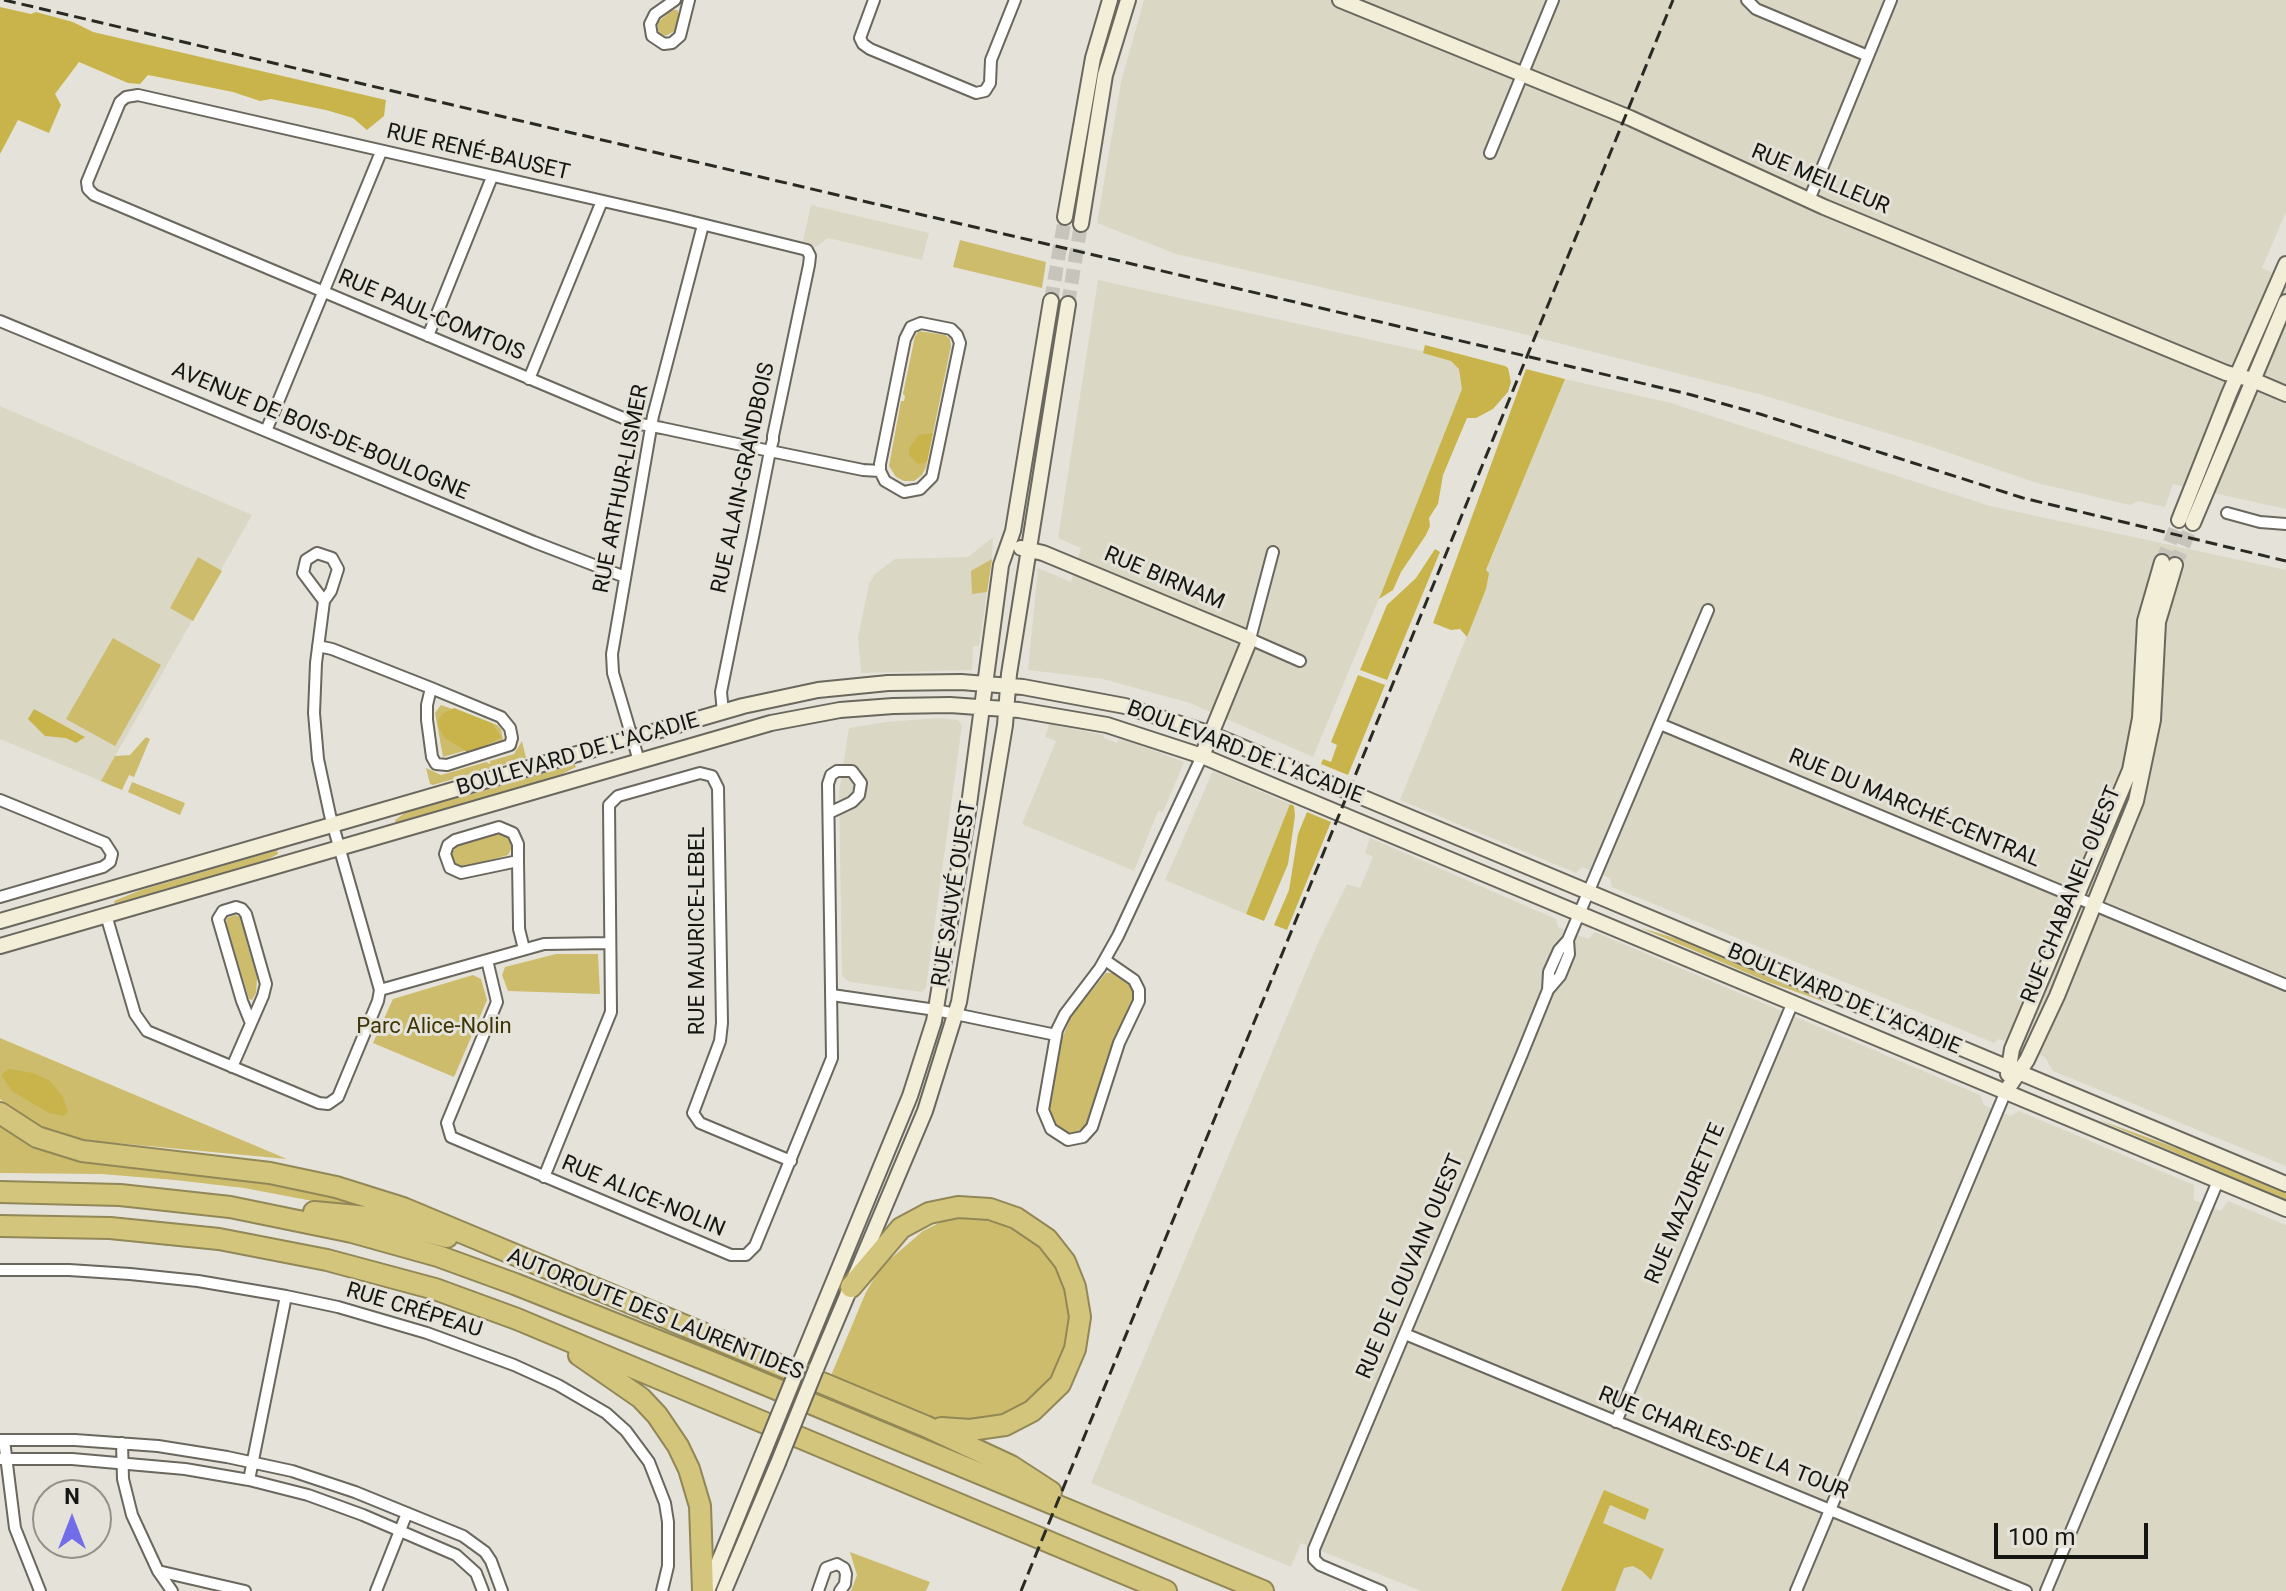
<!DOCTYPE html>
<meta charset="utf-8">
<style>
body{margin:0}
#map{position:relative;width:2286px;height:1591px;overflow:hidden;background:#e5e3d9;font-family:Roboto,sans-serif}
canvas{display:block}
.north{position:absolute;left:32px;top:1479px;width:80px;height:80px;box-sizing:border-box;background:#e5e3d9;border:2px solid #929189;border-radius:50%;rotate:0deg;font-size:22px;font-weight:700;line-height:32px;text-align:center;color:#151511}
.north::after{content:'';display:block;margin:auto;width:28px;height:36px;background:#716ce7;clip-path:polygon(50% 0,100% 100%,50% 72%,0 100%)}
.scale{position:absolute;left:1994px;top:1523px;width:154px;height:36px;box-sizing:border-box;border:4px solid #151511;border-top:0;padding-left:10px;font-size:24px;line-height:28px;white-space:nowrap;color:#151511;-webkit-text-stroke:6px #e5e3d9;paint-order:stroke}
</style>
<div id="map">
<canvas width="2286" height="1591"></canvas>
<div class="north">N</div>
<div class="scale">100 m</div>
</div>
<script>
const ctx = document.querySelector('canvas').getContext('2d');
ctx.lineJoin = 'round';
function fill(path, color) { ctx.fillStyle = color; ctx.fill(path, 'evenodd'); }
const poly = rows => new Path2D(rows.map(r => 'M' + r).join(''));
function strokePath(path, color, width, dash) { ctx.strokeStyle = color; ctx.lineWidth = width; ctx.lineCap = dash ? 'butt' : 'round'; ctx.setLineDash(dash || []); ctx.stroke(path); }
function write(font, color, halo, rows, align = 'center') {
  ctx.font = font + ' Roboto,sans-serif'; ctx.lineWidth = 6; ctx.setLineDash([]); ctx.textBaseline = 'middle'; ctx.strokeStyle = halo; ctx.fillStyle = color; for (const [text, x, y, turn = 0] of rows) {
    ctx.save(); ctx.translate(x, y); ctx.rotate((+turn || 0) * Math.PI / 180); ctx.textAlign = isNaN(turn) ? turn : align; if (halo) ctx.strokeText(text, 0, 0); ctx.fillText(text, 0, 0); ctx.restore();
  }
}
fill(poly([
 [1144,0,2286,0,2286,212,2262,268,2286,279,2286,509,2173,484,2165,507,2138,501,2130,505,2037,483,1929,446,1759,394,1499,328,1176,254,1097,223,1121,82],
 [811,205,929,233,922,260,828,238,816,247,803,241],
 [1098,280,1477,363,1313,757,1190,703,1103,679,1028,670,1038,568,1071,582,1081,548,1058,538],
 [1565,379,1671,403,1990,506,2286,570,2286,1166,2053,1071,2045,1057,1999,1039,1994,1043,1612,887,1610,878,1582,867,1576,873,1400,800,1486,589,1486,571],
 [0,406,252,515,101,781,0,739],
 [993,537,992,559,979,646,973,646,972,670,861,673,858,637,869,584,875,574,895,559,968,557],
 [938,718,958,720,962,725,926,988,921,992,850,982,842,976,839,792,849,728,886,722],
 [1049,724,1104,735,1104,738,1117,743,1119,739,1134,743,1184,762,1163,812,1158,811,1134,871,1022,824,1056,741,1045,737],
 [1213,771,1290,804,1246,914,1165,880],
 [1370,838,1556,919,1558,927,1588,939,1595,932,1980,1095,1984,1105,2010,1116,2019,1111,2194,1185,2194,1200,2221,1211,2228,1201,2286,1225,2286,1591,1421,1591,1301,1543,1291,1567,1091,1483,1317,945,1347,884,1360,888,1373,857,1365,853]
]), '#dbd7c5');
fill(poly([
 [672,10,677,10,680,15,675,31,665,36,659,33,657,23],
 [960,240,1046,262,1042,288,953,267],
 [919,331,945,335,950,339,951,346,926,467,922,475,914,481,904,481,896,477,889,466,901,401,904,401,905,396,903,394,915,336],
 [198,557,222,571,193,621,170,608],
 [992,559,987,592,972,594,971,571],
 [113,638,161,665,115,746,66,719],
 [441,705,497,725,501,729,503,740,443,757,435,713],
 [146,737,150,739,134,777,129,775,122,790,101,781,115,756,130,755],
 [522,741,526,758,433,785,430,784,426,768,441,775,486,762,490,764,490,761,514,754],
 [575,764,576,767,558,776,396,823,395,820,405,813],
 [132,782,185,803,180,815,128,792],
 [501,833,506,835,511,841,512,847,508,855,463,868,454,863,452,853,458,845],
 [277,850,278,854,265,861,115,904,114,901,141,890],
 [235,915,240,917,257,978,256,993,252,1000,249,999,226,923,227,918],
 [1641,928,1682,940,1837,1006,1768,982],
 [556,954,598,954,600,994,508,991,502,975,505,967],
 [1106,973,1116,973,1130,984,1135,992,1134,1002,1109,1052,1087,1124,1077,1132,1068,1133,1055,1125,1048,1106,1060,1044,1072,1014],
 [473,975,481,979,487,1000,454,1077,373,1043,393,999],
 [0,1038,287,1159,73,1139,48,1131,19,1115,0,1099],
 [2099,1120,2188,1152,2286,1193,2286,1200],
 [0,1123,4,1126,315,1186,392,1216,244,1188,175,1180,101,1174,0,1173],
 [964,1217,992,1218,1016,1225,1067,1270,1072,1343,1053,1384,1005,1418,966,1424,938,1420,830,1378,866,1292,881,1267,923,1231,943,1221],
 [850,1552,930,1582,926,1591,851,1591,857,1575]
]), '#ccbc6b');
fill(poly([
 [0,7,31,14,36,12,73,22,93,32,386,100,384,116,367,130,353,118,326,110,271,99,260,101,233,92,148,75,140,84,128,83,79,62,55,94,61,105,49,133,18,120,0,154],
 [1425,345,1505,366,1508,368,1511,382,1508,392,1493,409,1476,418,1467,418,1443,475,1438,504,1429,518,1430,526,1426,535,1401,572,1393,590,1379,599,1462,389,1459,369,1451,361,1423,353],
 [1526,369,1565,379,1486,570,1489,573,1486,589,1467,637,1460,629,1451,630,1433,623],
 [933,433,927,462,918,464,909,455,910,447,919,435],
 [1435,549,1440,552,1387,680,1360,670,1387,605,1416,578],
 [1358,675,1385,685,1348,775,1321,764,1323,759,1331,762,1337,745,1331,742],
 [454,708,492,723,501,737,484,747,467,752,445,738,440,730,438,721,442,714],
 [34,709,85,737,76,743,66,738,45,736,28,719],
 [1290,804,1294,806,1295,816,1288,864,1264,921,1246,914],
 [1307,812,1331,822,1287,930,1274,925,1289,890,1298,834],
 [9,1069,33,1073,50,1081,63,1097,68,1112,64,1116,49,1113,12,1091,2,1076,3,1073],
 [1604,1490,1649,1509,1645,1520,1610,1505,1603,1523,1664,1549,1651,1580,1642,1571,1633,1566,1624,1568,1615,1591,1561,1591]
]), '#c8b44a');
strokePath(poly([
 [1051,301,1065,217],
 [1068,304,1081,224],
 [2162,562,2179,520],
 [2175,565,2193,523]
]), '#c6c4bb', 14, [14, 7]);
const street = poly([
 [675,0,655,14,650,24,652,36,664,44,672,43,680,36,689,0],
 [874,0,860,38,863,44,870,49,976,93,985,91,990,83,991,60,1015,0],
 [1747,0,1756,9,1868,56],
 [1490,153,1553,0],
 [1809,200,1891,0],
 [0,321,534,542,625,577],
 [921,323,951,329,957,335,960,343,932,477,920,489,904,492,885,481,880,471,880,464,905,339,911,327,921,323],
 [428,336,492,177],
 [529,379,602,201],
 [266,431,381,152],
 [2227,513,2260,522,2286,524],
 [1273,552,1250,639,1300,661],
 [318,646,332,649,431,688,501,717,510,728,512,738,510,745,447,765,436,764,432,757,427,720,427,705,431,688],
 [723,712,721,692,738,608,746,570,753,537,770,451,773,440,773,436,809,265,810,256,807,250,669,216,138,95,126,97,120,102,87,182,88,189,94,195,635,423,662,428,770,451,863,470,880,471],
 [1660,724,2286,985],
 [639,761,613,673,612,654,653,416,703,225],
 [0,800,105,843,112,854,110,862,103,867,0,897],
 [518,861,461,873,450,868,445,854,448,845,455,840,499,827,513,833,518,844,518,861,519,925,519,929,524,949],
 [106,915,135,1014,147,1031,319,1103,328,1104,338,1097,378,1001,380,990,330,815,318,759,314,713,316,663,324,601,331,591,338,569,332,558,317,553,306,560,303,573,324,601],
 [487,960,497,1002,447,1123,451,1137,731,1255,746,1255,755,1246,832,1058,828,784,831,775,837,771,852,771,861,783,859,795,852,802,829,813],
 [1105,960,1134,980,1139,990,1139,1001,1119,1043,1092,1127,1083,1137,1068,1140,1051,1129,1043,1110,1057,1030,1065,1014,1100,968,1118,936,1202,756],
 [380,990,544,944,610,943],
 [1548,990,1560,976,1569,954,1568,940],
 [832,995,936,1010,1056,1035],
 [232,1067,263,996,266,984,246,914,242,909,236,907,223,911,218,919,242,1001,250,1021],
 [544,1177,611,1012,609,805,618,796,700,773,712,776,718,788,722,1023,720,1041,693,1113,700,1123,791,1161],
 [0,1270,69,1270,130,1274,198,1281,286,1296,338,1307,427,1333,514,1365,558,1385,606,1413,626,1431,649,1462,665,1503,668,1522,668,1566,662,1591],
 [1405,1334,2026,1591],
 [1616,1422,1793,1002],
 [0,1440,75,1440,158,1446,227,1457,292,1471,355,1492,463,1536,485,1552,491,1561,502,1591],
 [4,1440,15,1528,40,1591],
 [122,1443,123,1479,132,1515,158,1571,172,1591],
 [0,1459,72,1459,185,1469,249,1480,308,1495,363,1515,456,1555,476,1573,483,1591],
 [249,1480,286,1296],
 [158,1571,245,1591],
 [376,1591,407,1513],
 [818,1591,826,1568,837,1564,844,1568,846,1574,845,1584,840,1591],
 [1381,1591,1320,1565,1314,1559,1314,1549,1522,1054,1548,990,1549,972,1559,950,1568,940,1708,610],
 [1796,1591,2006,1091],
 [2046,1591,2218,1181]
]);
const secondary = poly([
 [1340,0,1630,118,1824,207,2226,373,2253,380,2286,394],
 [1065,217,1093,58,1110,0],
 [1081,224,1105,75,1128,0],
 [2179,520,2229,394,2286,264],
 [2193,523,2286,302],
 [1021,548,1043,553,1250,639,1202,756],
 [0,921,743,706,818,690,888,683,961,682,1023,687,1125,706,1211,734,2286,1184],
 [0,946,771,723,840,710,893,706,950,705,1019,710,1107,725,1202,756,2286,1209],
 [2008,1074,2012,1049,2130,770,2140,718,2145,621,2162,562],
 [2006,1091,2027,1060,2057,996,2136,801,2153,720,2158,622,2175,565],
 [800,1363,910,1096,934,1021,968,812,1001,565,1013,531,1051,301],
 [816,1369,925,1111,959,1002,1005,725,1009,674,1068,304],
 [707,1591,762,1456],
 [724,1591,778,1463]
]);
const highway = poly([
 [0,1113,37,1137,82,1151,270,1173,336,1187,403,1208,925,1426,1011,1466,1051,1492],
 [0,1192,120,1195,230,1207,352,1232,438,1256,515,1284,716,1364,1263,1591],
 [314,1212,368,1217,447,1237],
 [0,1226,110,1228,219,1239,327,1260,435,1289,517,1319,1166,1591],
 [851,1287,901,1228,929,1213,958,1207,990,1209,1016,1218,1047,1239,1065,1262,1075,1287,1080,1317,1075,1349,1060,1384,1032,1411,1005,1425,970,1430,941,1428],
 [579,1355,641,1398,657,1415,678,1446,689,1469,700,1506,703,1591]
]);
strokePath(street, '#69675e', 14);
strokePath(secondary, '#69675e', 18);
strokePath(highway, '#918757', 24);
strokePath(street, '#fff', 10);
strokePath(secondary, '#f2eed8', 14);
strokePath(highway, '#d4c57d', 20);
strokePath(poly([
 [4,0,1688,394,1760,414,2023,498,2286,561],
 [1021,1591,1673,0]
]), '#2a2a25', 3, [12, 6]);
const secondaryBridge = poly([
 [762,1456,800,1363],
 [778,1463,816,1369]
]);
strokePath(secondaryBridge, '#69675e', 18, []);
strokePath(secondaryBridge, '#f2eed8', 14);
write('22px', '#151511', '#e5e3d9', [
 ["RUE RENÉ-BAUSET",478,153,13],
 ["RUE MEILLEUR",1820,180,23],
 ["RUE PAUL-COMTOIS",431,316,23],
 ["AVENUE DE BOIS-DE-BOULOGNE",320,432,23],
 ["RUE ALAIN-GRANDBOIS",744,478,-78],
 ["RUE ARTHUR-LISMER",622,489,-79],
 ["RUE BIRNAM",1164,579,23],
 ["BOULEVARD DE L'ACADIE",1245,753,21],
 ["BOULEVARD DE L'ACADIE",578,755,-16],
 ["RUE DU MARCHÉ-CENTRAL",1914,809,23],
 ["RUE SAUVÉ OUEST",955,894,-81],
 ["RUE CHABANEL OUEST",2072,895,-68],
 ["RUE MAURICE-LEBEL",698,931,-90],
 ["BOULEVARD DE L'ACADIE",1844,1000,23],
 ["RUE ALICE-NOLIN",643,1197,23],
 ["RUE MAZURETTE",1686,1204,-67],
 ["RUE DE LOUVAIN OUEST",1411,1267,-67],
 ["RUE CRÉPEAU",414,1311,17],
 ["AUTOROUTE DES LAURENTIDES",655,1315,22],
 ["RUE CHARLES-DE LA TOUR",1723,1444,22]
]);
write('22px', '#3d3506', '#e5e3d9', [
 ["Parc Alice-Nolin",434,1027]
]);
</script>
